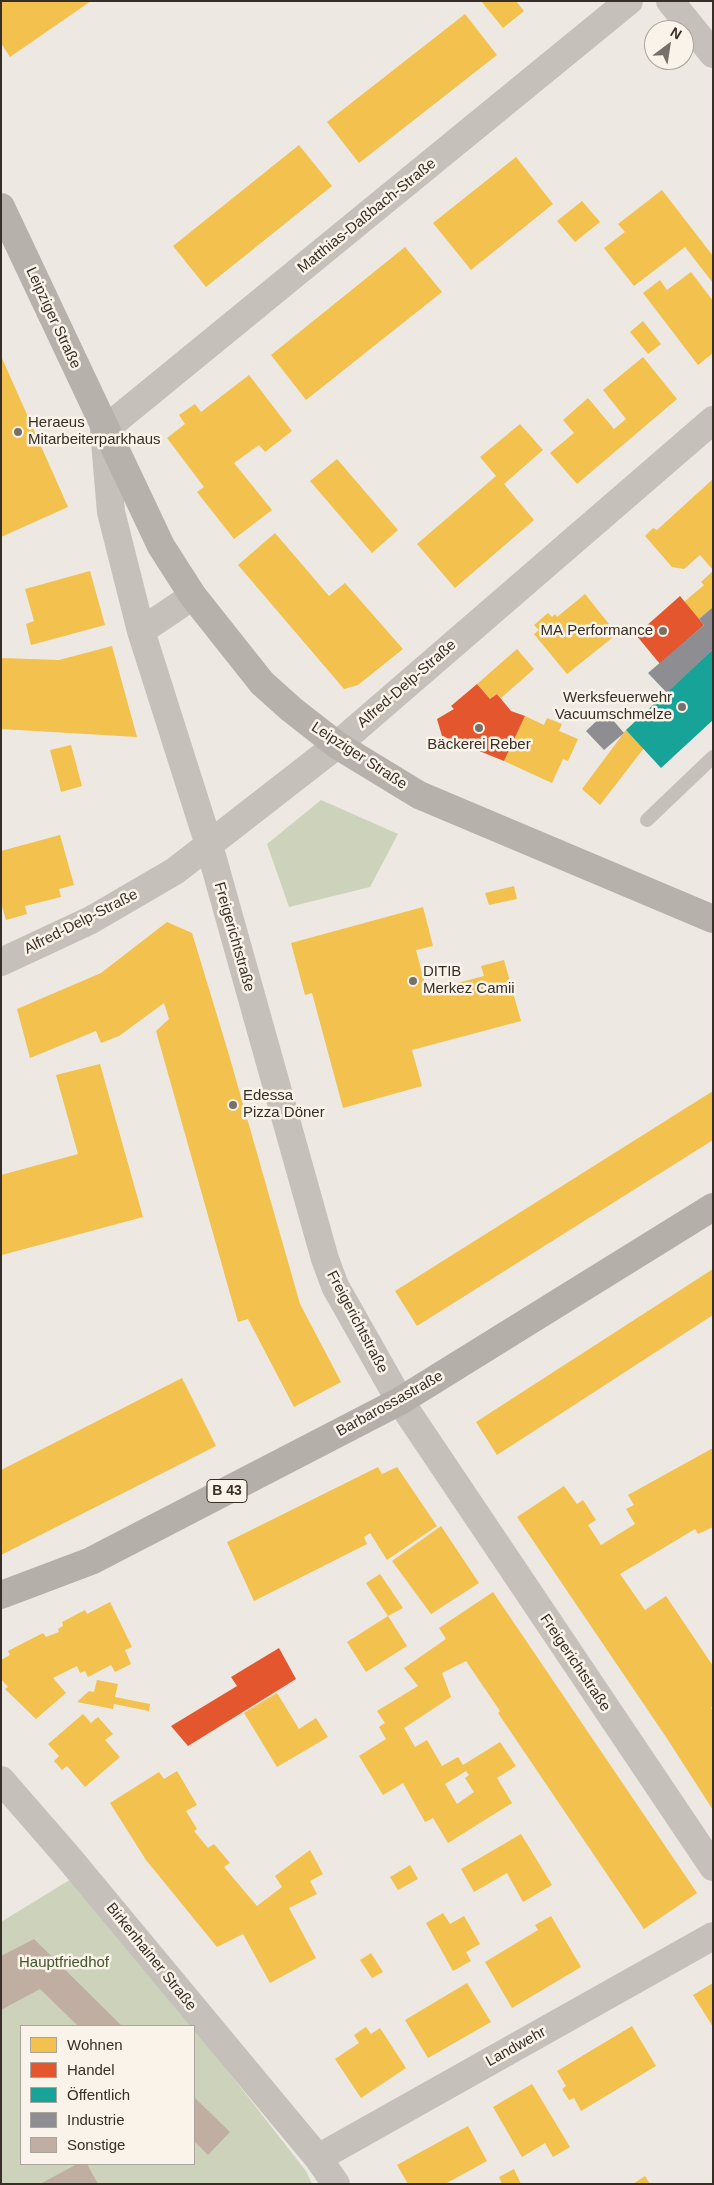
<!DOCTYPE html>
<meta charset="utf-8">
<style>
body{margin:0}
#map{position:relative;width:714px;height:2185px;overflow:hidden;background:#ede8e1;font-family:Helvetica,sans-serif}
canvas{display:block}
.frame{position:absolute;inset:0;border:2px solid #372e28;pointer-events:none}
.legend{position:absolute;left:20px;top:2025px;width:175px;height:140px;box-sizing:border-box;background:#f9f3e9;border:1px solid #aba49c;margin:0;padding:6px 9px;list-style:none;font-size:15px;color:#372e28}
.legend li{display:flex;align-items:center;gap:10px;height:25px}
.legend b{width:25px;border:1px solid #aba49c}
.north{position:absolute;left:644px;top:20px;width:50px;height:50px;box-sizing:border-box;background:#f9f3e9;border:1px solid #aba49c;border-radius:50%;rotate:31deg;font-size:14px;font-weight:700;line-height:20px;text-align:center;color:#372e28}
.north::after{content:'';display:block;margin:auto;width:18px;height:22px;background:#776f69;clip-path:polygon(50% 0,100% 100%,50% 72%,0 100%)}
</style>
<div id="map">
<canvas width="714" height="2185"></canvas>
<div class="frame"></div>
<ul class="legend">
<li><b style="height:14px;background:#f2c14e"></b>Wohnen</li>
<li><b style="height:14px;background:#e4572e"></b>Handel</li>
<li><b style="height:14px;background:#17a398"></b>Öffentlich</li>
<li><b style="height:14px;background:#8d8d92"></b>Industrie</li>
<li><b style="height:14px;background:#c0aea3"></b>Sonstige</li>
</ul>
<div class="north">N</div>
</div>
<script>
const ctx = document.querySelector('canvas').getContext('2d');
ctx.lineJoin = 'round';
function fill(path, color) { ctx.fillStyle = color; ctx.fill(path, 'evenodd'); }
const poly = rows => new Path2D(rows.map(r => 'M' + r).join(''));
function strokePath(path, color, width, dash) { ctx.strokeStyle = color; ctx.lineWidth = width; ctx.lineCap = dash ? 'butt' : 'round'; ctx.setLineDash(dash || []); ctx.stroke(path); }
function write(font, color, halo, rows, align = 'center') {
  ctx.font = font + ' Helvetica,sans-serif'; ctx.lineWidth = 5; ctx.setLineDash([]); ctx.textBaseline = 'middle'; ctx.strokeStyle = halo; ctx.fillStyle = color; for (const [text, x, y, turn = 0] of rows) {
    ctx.save(); ctx.translate(x, y); ctx.rotate((+turn || 0) * Math.PI / 180); ctx.textAlign = isNaN(turn) ? turn : align; if (halo) ctx.strokeText(text, 0, 0); ctx.fillText(text, 0, 0); ctx.restore();
  }
}
fill(poly([
 [321,800,398,834,370,887,289,907,267,844],
 [76,1876,193,2026,21,2026,21,2164,194,2164,194,2028,306,2171,312,2184,1,2184,1,1922]
]), '#cdd3bb');
fill(poly([
 [1,1,91,1,10,57,1,43],
 [481,1,516,1,524,11,503,28],
 [465,14,497,55,359,163,327,122],
 [299,145,332,186,206,287,173,246],
 [516,157,553,204,471,270,433,223],
 [662,190,713,256,713,283,685,247,634,286,604,248,625,232,618,224],
 [582,201,600,222,575,242,557,221],
 [405,247,442,292,306,400,271,355],
 [691,272,713,301,713,353,698,365,643,293,660,280,667,290],
 [643,321,661,344,648,354,630,332],
 [1,356,68,507,1,537],
 [643,357,677,399,577,484,550,453,574,433,563,420,588,398,614,429,626,419,603,390],
 [249,375,292,431,265,452,259,445,234,463,272,510,234,539,197,492,204,487,167,438,185,424,179,415,195,404,201,412],
 [520,424,543,450,504,484,534,520,455,588,417,544,496,476,480,457],
 [337,459,398,530,372,553,310,481],
 [713,479,713,570,700,555,684,569,672,567,645,536,653,528,657,530],
 [275,533,329,596,345,583,403,649,358,685,344,689,238,565],
 [90,571,105,625,31,645,26,624,34,621,25,589],
 [713,571,713,607,699,619,684,602,704,585,701,582],
 [585,594,617,634,567,674,534,634,539,630,534,625,548,613,552,617,555,614,557,617],
 [112,646,137,737,1,729,1,658,59,660],
 [517,649,534,669,501,698,497,694,490,699,477,684],
 [525,716,544,725,547,718,562,724,559,731,578,739,568,761,563,759,552,783,504,761],
 [626,730,644,748,600,805,582,789],
 [71,745,82,786,61,792,50,750],
 [60,835,74,885,59,889,61,897,25,906,27,914,6,920,1,903,1,851],
 [514,886,517,899,489,905,485,893],
 [423,907,433,946,416,950,427,991,484,976,481,966,504,960,521,1021,412,1050,422,1086,343,1108,312,993,305,995,291,943],
 [167,922,192,933,229,1055,300,1304,341,1382,294,1407,248,1319,238,1322,156,1031,169,1019,164,1003,119,1036,101,1043,96,1031,30,1058,17,1009,101,973],
 [100,1064,143,1217,2,1255,1,1175,78,1154,56,1075],
 [713,1091,713,1140,417,1326,395,1291],
 [713,1269,713,1315,497,1455,476,1422],
 [182,1378,216,1446,1,1555,1,1470],
 [713,1448,713,1527,698,1534,695,1529,620,1574,645,1610,666,1596,713,1666,713,1706,711,1708,713,1711,713,1810,666,1737,517,1517,564,1486,577,1504,583,1500,596,1520,588,1525,601,1545,635,1524,626,1509,634,1505,628,1495],
 [378,1467,382,1474,397,1467,437,1526,387,1560,370,1533,364,1537,367,1544,254,1601,227,1542],
 [441,1526,479,1583,431,1614,392,1561],
 [380,1574,403,1608,388,1616,366,1583],
 [493,1592,697,1893,644,1929,498,1713,500,1711,466,1661,442,1673,451,1697,404,1728,415,1747,427,1740,442,1766,458,1757,463,1765,500,1742,516,1766,497,1778,512,1803,448,1843,433,1818,425,1822,403,1783,383,1795,359,1756,386,1739,379,1727,385,1723,377,1711,418,1686,404,1668,446,1639,439,1628],
 [466,1771,469,1775,465,1778,474,1792,457,1804,445,1784],
 [110,1602,132,1647,125,1650,131,1664,115,1672,111,1665,88,1677,85,1671,80,1673,77,1666,53,1678,66,1693,36,1719,5,1689,8,1687,1,1679,1,1660,10,1655,8,1651,43,1633,46,1637,59,1632,58,1629,63,1626,62,1622,85,1610,87,1614],
 [388,1616,407,1646,366,1672,347,1642],
 [97,1680,118,1684,115,1697,150,1704,149,1711,114,1704,113,1709,77,1702,89,1691,94,1692],
 [277,1693,299,1729,316,1718,328,1737,277,1767,244,1713],
 [83,1714,91,1723,98,1717,113,1734,105,1740,120,1757,85,1787,67,1766,62,1770,54,1761,59,1756,48,1744],
 [177,1771,197,1805,186,1811,197,1829,194,1831,208,1848,214,1844,230,1863,224,1867,257,1906,282,1887,275,1876,310,1850,323,1874,310,1881,317,1894,289,1908,316,1958,270,1983,243,1934,217,1947,146,1860,110,1803,159,1772,164,1779],
 [521,1834,552,1885,523,1902,507,1873,474,1892,461,1869],
 [410,1865,418,1879,398,1890,390,1877],
 [443,1913,450,1924,464,1916,480,1944,466,1952,471,1961,453,1971,426,1923],
 [551,1916,581,1967,512,2008,485,1962,538,1930,535,1925],
 [371,1953,383,1972,372,1978,360,1960],
 [467,1983,491,2022,428,2058,405,2020],
 [713,1983,713,2027,693,1995],
 [632,2026,656,2066,581,2111,574,2098,569,2100,562,2089,566,2086,557,2071],
 [366,2027,371,2034,380,2028,406,2068,361,2098,335,2059,359,2043,354,2035],
 [532,2084,570,2147,553,2157,545,2143,522,2157,493,2107],
 [468,2126,487,2161,445,2184,408,2184,397,2165],
 [514,2169,521,2184,502,2184,499,2177],
 [645,2176,650,2184,633,2184]
]), '#f2c14e');
fill(poly([
 [680,596,704,625,660,664,636,635],
 [477,684,490,699,497,694,511,711,525,716,504,761,442,736,437,719,454,709,451,706],
 [279,1648,296,1679,188,1746,171,1726,237,1686,231,1677]
]), '#e4572e');
fill(poly([
 [713,649,713,720,661,768,626,730]
]), '#17a398');
fill(poly([
 [713,607,713,649,667,693,648,673,704,625,699,619],
 [606,712,624,733,604,750,586,731]
]), '#8d8d92');
fill(poly([
 [34,1939,122,2026,78,2026,40,1989,1,2010,1,1956],
 [194,2097,230,2132,208,2155,194,2141],
 [77,2164,87,2164,98,2184,40,2184]
]), '#c0aea3');
strokePath(poly([
 [647,820,713,757]
]), '#c6c0ba', 14);
strokePath(poly([
 [629,1,104,430,111,512,141,631,209,845,325,1259,335,1286,400,1401,713,1867],
 [670,1,713,54],
 [141,631,193,596],
 [1,962,91,920,175,871,337,745,713,420],
 [1,1780,68,1857,318,2158,336,2184],
 [318,2158,713,1936]
]), '#c6c0ba', 28);
strokePath(poly([
 [1,207,161,546,193,596,262,683,291,709,337,745,419,795,713,919]
]), '#b7b1ab', 28);
strokePath(poly([
 [1,1595,91,1561,400,1401,713,1207]
]), '#b5afa9', 28);
for (const [x, y, r, color] of [
 [18,432,5,"#776f69"],
 [663,631,5,"#776f69"],
 [682,707,5,"#776f69"],
 [479,728,5,"#776f69"],
 [413,981,5,"#776f69"],
 [233,1105,5,"#776f69"]
]) { const dot = new Path2D(); dot.arc(x, y, r, 0, 2 * Math.PI); ctx.fillStyle = color; ctx.fill(dot); strokePath(dot, '#f9f3e9', 2); }
for (const [x, y, w] of [
 [227,1491,40]
]) { const box = new Path2D(); box.roundRect(x - w / 2, y - 11.5, w, 23, 4); ctx.fillStyle = '#f9f3e9'; ctx.fill(box); strokePath(box, '#372e28', 1); }
write('bold 14px', '#372e28', null, [
 ["B 43",227,1491]
]);
write('15px', '#372e28', '#f9f3e9', [
 ["Matthias-Daßbach-Straße",367,216,-39],
 ["Leipziger Straße",53,318,65],
 ["Alfred-Delp-Straße",407,684,-41],
 ["Leipziger Straße",359,756,33],
 ["Alfred-Delp-Straße",81,922,-27],
 ["Freigerichtstraße",234,937,74],
 ["Freigerichtstraße",357,1322,62],
 ["Barbarossastraße",390,1404,-29],
 ["Freigerichtstraße",575,1663,56],
 ["Birkenhainer Straße",151,1957,51],
 ["Landwehr",516,2047,-29]
]);
write('15px', '#372e28', '#f9f3e9', [
 ["Heraeus",28,423],
 ["Mitarbeiterparkhaus",28,440],
 ["MA Performance",653,631,"right"],
 ["Werksfeuerwehr",672,698,"right"],
 ["Vacuumschmelze",672,715,"right"],
 ["Bäckerei Reber",479,745,"center"],
 ["DITIB",423,972],
 ["Merkez Camii",423,989],
 ["Edessa",243,1096],
 ["Pizza Döner",243,1113]
], 'left');
write('15px', '#43552d', '#f9f3e9', [
 ["Hauptfriedhof",64,1963]
]);
</script>
